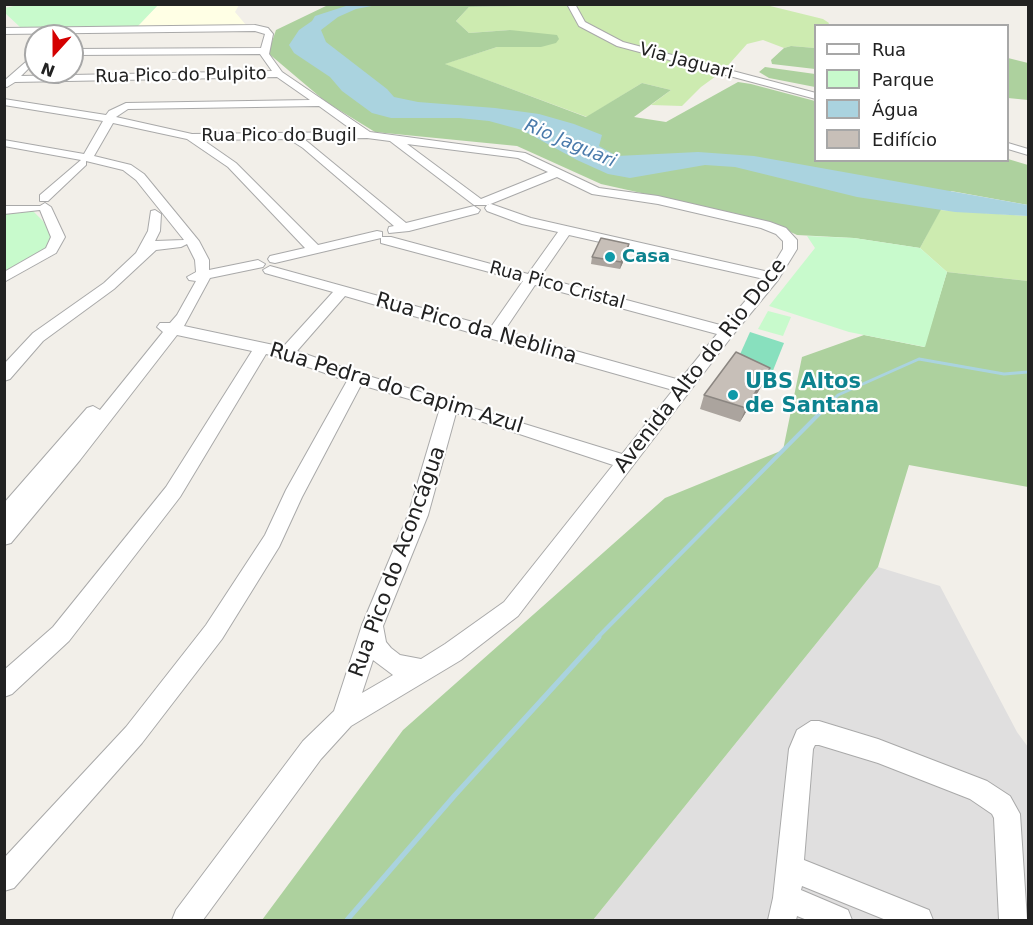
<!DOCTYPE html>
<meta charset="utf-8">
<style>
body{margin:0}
#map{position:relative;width:1033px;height:925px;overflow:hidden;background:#f2efe9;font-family:"DejaVu Sans",sans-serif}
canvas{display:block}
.frame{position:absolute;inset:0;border:6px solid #222;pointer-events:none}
.legend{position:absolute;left:814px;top:24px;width:195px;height:138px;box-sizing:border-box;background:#fff;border:2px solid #a7a7a7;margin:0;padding:8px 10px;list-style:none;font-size:18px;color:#222}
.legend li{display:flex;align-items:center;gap:12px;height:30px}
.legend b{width:30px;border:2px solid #a7a7a7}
.north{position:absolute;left:24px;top:24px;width:60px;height:60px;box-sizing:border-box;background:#fff;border:2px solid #a7a7a7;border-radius:50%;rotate:201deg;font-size:16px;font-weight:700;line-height:24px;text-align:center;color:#222}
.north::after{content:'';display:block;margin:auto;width:21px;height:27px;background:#d40000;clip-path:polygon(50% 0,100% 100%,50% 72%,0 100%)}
</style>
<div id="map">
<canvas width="1033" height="925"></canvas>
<div class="frame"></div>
<ul class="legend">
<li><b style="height:8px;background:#fff"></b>Rua</li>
<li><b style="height:16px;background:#c8facc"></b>Parque</li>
<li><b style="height:16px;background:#aad3df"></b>Água</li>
<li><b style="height:16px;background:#c7bfb8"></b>Edifício</li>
</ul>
<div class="north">N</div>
</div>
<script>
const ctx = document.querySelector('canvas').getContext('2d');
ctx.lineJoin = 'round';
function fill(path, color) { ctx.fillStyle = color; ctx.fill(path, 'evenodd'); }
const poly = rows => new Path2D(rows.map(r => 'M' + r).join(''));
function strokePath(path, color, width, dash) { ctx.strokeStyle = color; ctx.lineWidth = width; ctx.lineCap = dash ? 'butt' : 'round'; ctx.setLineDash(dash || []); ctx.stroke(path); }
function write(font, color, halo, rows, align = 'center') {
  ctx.font = font + ' "DejaVu Sans",sans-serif'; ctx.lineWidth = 4.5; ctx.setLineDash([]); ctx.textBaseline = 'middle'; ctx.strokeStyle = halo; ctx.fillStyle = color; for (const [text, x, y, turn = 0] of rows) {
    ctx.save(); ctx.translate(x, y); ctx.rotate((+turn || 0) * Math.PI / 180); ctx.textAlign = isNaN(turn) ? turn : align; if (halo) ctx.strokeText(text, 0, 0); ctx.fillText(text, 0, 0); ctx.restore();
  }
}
fill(poly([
 [878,567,940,586,1017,732,1028,747,1028,920,593,920]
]), '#e0dfdf');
fill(poly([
 [158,5,239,5,235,12,246,25,138,26]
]), '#ffffe5');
fill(poly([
 [574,4,762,4,823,19,829,23,828,25,816,26,815,48,791,46,784,48,763,40,747,44,723,71,701,87,682,106,651,105,671,90,642,83,587,117,444,64,497,47,541,47,510,30,469,33,456,21,469,7],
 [940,210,1028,216,1028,281,947,272,920,248]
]), '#cdebb0');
fill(poly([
 [328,5,566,5,469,7,456,21,469,33,510,30,557,35,559,39,556,43,541,47,497,47,445,64,586,117,642,83,671,90,634,117,666,122,738,82,751,84,815,101,816,160,1008,159,1028,165,1028,205,951,191,920,248,854,238,797,235,767,221,601,184,517,146,375,132,326,102,268,53,276,30],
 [791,46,815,48,815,69,772,64,771,60,784,48],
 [1008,58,1028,63,1028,100,1008,98],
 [765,67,815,74,815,87,769,78,759,72],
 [947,272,1028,281,1028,487,909,465,878,567,593,920,262,920,403,730,665,498,783,450,802,357,864,335,924,347]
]), '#add19e');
fill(poly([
 [18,5,158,5,138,26,20,27,5,13,5,8],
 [33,211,43,221,52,236,47,248,5,274,5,213],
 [807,236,854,238,920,248,947,272,925,347,849,332,769,306,815,248],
 [768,311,791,317,783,336,758,329]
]), '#c8facc');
fill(poly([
 [750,332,784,343,772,373,737,361]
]), '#88e0be');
fill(poly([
 [349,5,377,5,356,9,338,17,321,30,326,42,387,89,394,97,418,102,495,108,539,114,574,124,602,135,599,146,617,156,698,152,754,156,1028,205,1028,216,955,212,857,197,735,167,705,165,630,178,608,174,577,160,522,130,489,121,459,118,391,118,372,113,342,91,330,77,294,53,289,45,299,30,312,21,315,16]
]), '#aad3df');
strokePath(poly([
 [818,415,838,395,919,359,1004,374,1028,372]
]), '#aad3df', 3);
strokePath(poly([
 [597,638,820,413]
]), '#aad3df', 4);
strokePath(poly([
 [347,920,455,795,599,637]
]), '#aad3df', 5);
const minor = poly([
 [567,4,575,4,585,22,623,42,816,93,816,99,617,46,579,26,567,4],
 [255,25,268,28,273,34,269,54,282,72,370,132,525,153,599,188,658,196,770,222,786,228,797,240,797,249,778,280,732,336,518,616,461,660,351,726,321,759,203,920,172,920,176,910,303,741,334,711,362,625,408,515,440,408,361,385,302,497,279,547,222,639,142,743,14,888,4,891,4,858,126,727,206,625,265,535,286,490,347,381,283,358,266,354,180,497,69,641,12,694,4,697,4,670,53,627,166,487,252,351,177,335,80,460,11,543,4,545,4,503,87,408,93,406,100,410,163,332,157,327,160,323,170,323,177,315,196,281,189,280,187,277,196,272,195,260,187,244,181,247,156,250,114,289,43,341,10,379,4,381,4,364,33,333,104,283,136,253,148,231,151,211,155,210,161,214,160,231,155,241,184,240,136,180,123,170,86,161,86,165,48,201,40,201,40,195,81,160,4,146,4,140,84,154,103,121,4,105,4,99,106,115,109,111,126,103,310,100,277,77,15,82,7,87,4,86,4,81,36,53,36,61,21,76,272,71,260,54,72,55,72,49,261,48,265,34,255,31,4,34,4,28,255,25],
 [319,106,355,132,192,134,116,117,128,109,319,106],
 [113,123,187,139,228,167,305,248,270,256,268,259,270,262,275,263,381,238,381,243,523,281,491,327,270,266,263,270,265,273,333,292,283,347,184,326,210,278,263,267,265,264,258,260,209,270,209,260,199,241,144,174,131,165,94,156,113,123],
 [367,138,390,141,474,205,488,205,557,177,592,194,658,204,761,228,776,234,783,241,783,249,769,272,531,218,491,204,487,205,485,208,487,211,522,224,558,232,528,274,391,237,382,237,382,232,377,231,318,245,236,163,203,140,289,139,303,148,394,226,389,227,388,230,389,233,409,231,478,213,480,210,474,206,406,223,304,139,367,138],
 [407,144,518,158,548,172,481,199,407,144],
 [569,235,764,279,724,326,540,277,569,235],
 [535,285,717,334,680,380,504,331,535,285],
 [345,296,489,338,673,390,622,454,362,374,297,351,345,296],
 [456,413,613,465,504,602,445,644,421,659,400,655,391,648,386,642,383,626,428,515,456,413],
 [373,660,393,675,362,693,373,660],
 [1008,143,1028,149,1028,155,1008,149,1008,143],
 [45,203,51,207,65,237,56,253,4,282,4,272,46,248,51,237,40,210,4,214,4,206,40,206,45,203],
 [811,721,819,721,878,739,987,781,1010,796,1020,814,1027,920,999,920,994,818,992,814,970,799,878,763,819,745,815,745,813,749,804,860,929,910,933,920,886,920,802,886,801,890,848,910,852,920,807,920,797,916,796,920,768,920,773,898,789,749,797,730,811,721]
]);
strokePath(minor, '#a9a9a9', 2);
fill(minor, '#fff');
fill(poly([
 [629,244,628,251,620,269,591,264,592,257],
 [764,382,740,422,700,409,704,395]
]), '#aba49e');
fill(poly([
 [629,244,628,251,620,269,621,262],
 [770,368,764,382,740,422,746,408]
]), '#8b8681');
const building = poly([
 [601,238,629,244,621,262,592,257,601,238],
 [736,352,770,368,746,408,704,395,736,352]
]);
fill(building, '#c7bfb8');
strokePath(building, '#8b8681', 1.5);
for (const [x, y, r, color] of [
 [610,257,6,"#0f9aa8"],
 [733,395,6,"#0f9aa8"]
]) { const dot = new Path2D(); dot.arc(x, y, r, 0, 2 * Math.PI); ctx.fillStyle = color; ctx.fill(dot); strokePath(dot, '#fff', 2); }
write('18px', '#222', '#fff', [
 ["Via Jaguari",686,62,15],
 ["Rua Pico do Pulpito",181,76,-1],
 ["Rua Pico do Bugil",279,136],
 ["Rua Pico Cristal",557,286,15]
]);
write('italic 18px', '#4a7aab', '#fff', [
 ["Rio Jaguari",570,144,23]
]);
write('bold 18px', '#0d838f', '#fff', [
 ["Casa",622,257]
], 'left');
write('21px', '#222', '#fff', [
 ["Rua Pico da Neblina",476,329,16],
 ["Avenida Alto do Rio Doce",701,366,-52],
 ["Rua Pedra do Capim Azul",396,389,17],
 ["Rua Pico do Aconcágua",398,562,-70]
]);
write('bold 21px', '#0d838f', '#fff', [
 ["UBS Altos",745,383],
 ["de Santana",745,407]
], 'left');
</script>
